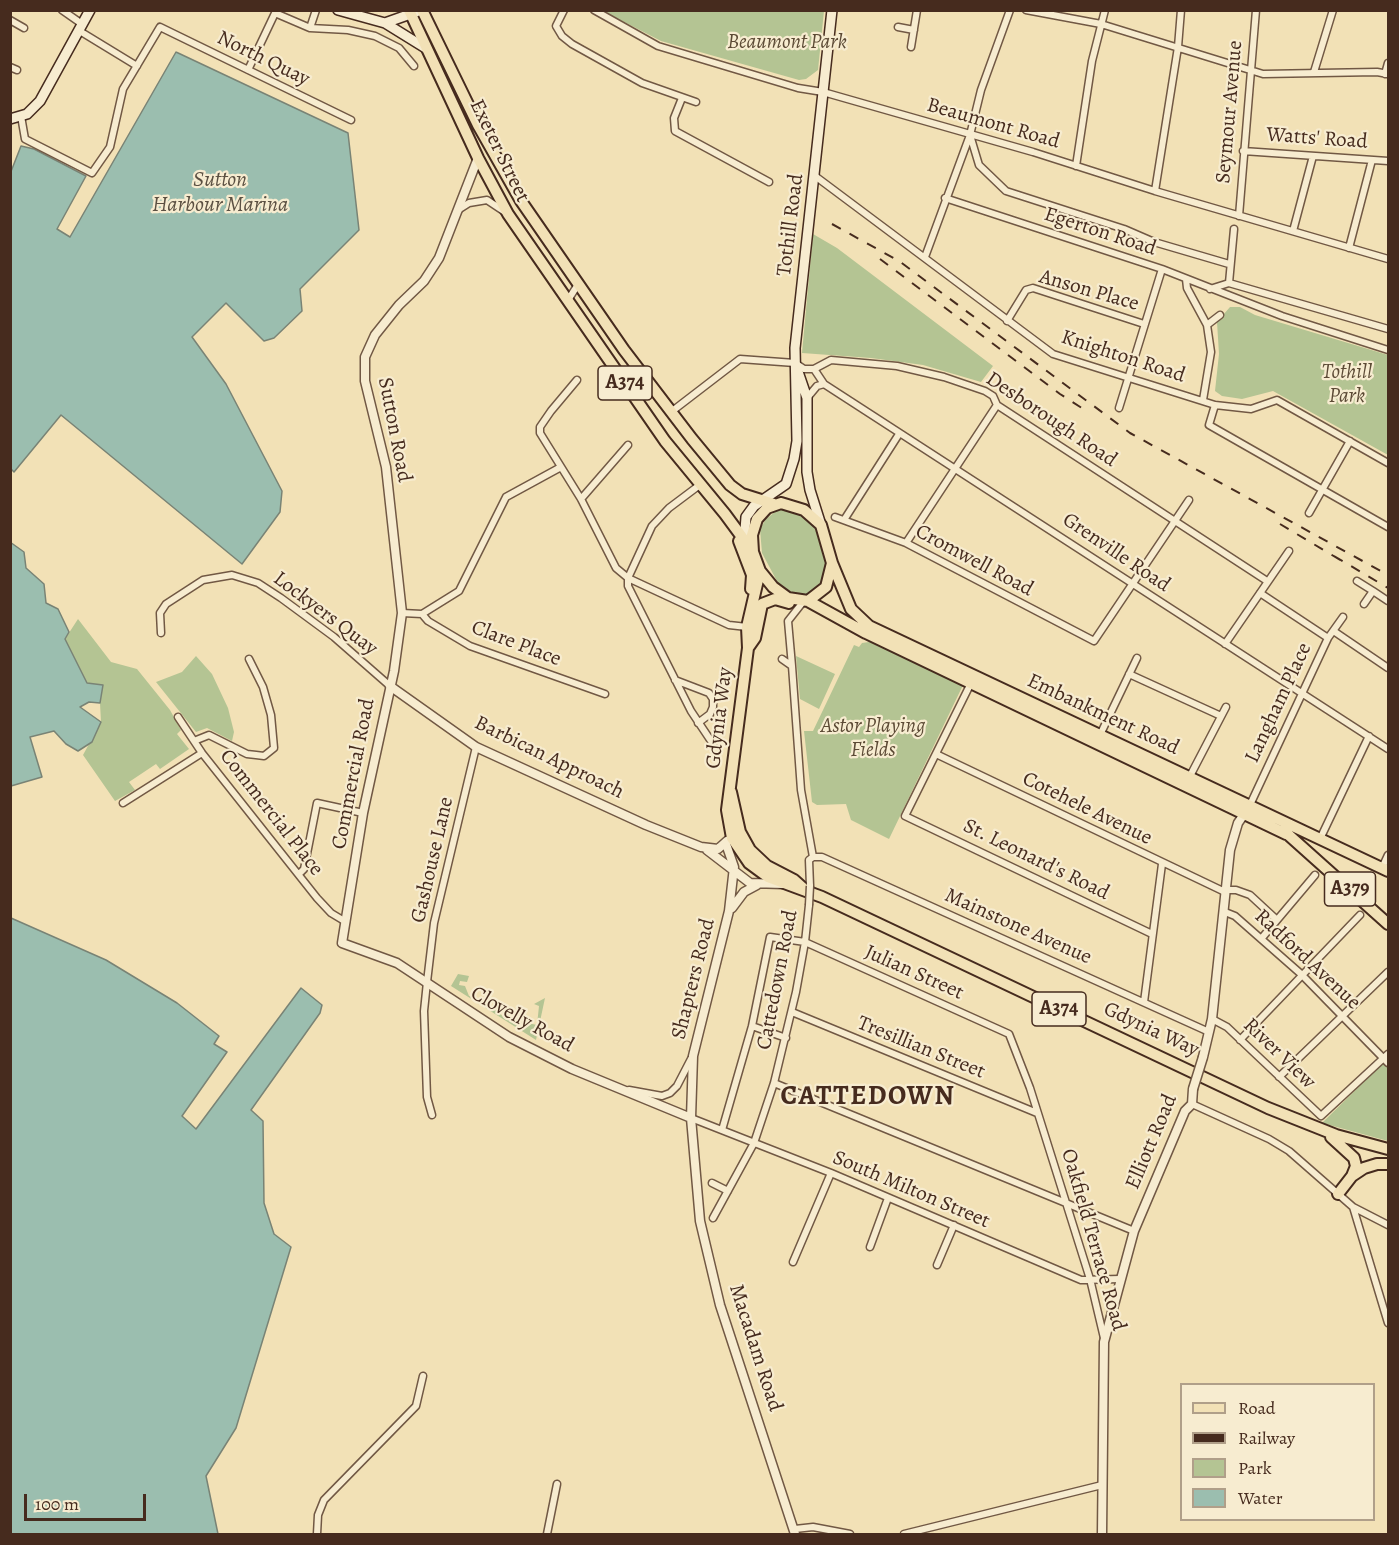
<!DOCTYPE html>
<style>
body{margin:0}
#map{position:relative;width:1399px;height:1545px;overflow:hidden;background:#f2e1b6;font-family:Alegreya,serif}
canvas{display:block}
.frame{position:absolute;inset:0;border:12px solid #462b1e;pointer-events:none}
.legend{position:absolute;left:1180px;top:1383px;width:195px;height:138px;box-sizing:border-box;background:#f7ecd0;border:2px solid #b09f89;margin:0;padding:8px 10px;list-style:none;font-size:18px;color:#462b1e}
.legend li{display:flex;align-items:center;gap:12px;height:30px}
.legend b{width:30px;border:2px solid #b09f89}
.scale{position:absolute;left:24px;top:1494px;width:122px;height:27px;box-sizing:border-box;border:3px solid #462b1e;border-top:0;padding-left:8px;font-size:18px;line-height:21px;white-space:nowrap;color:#462b1e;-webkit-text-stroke:4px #f7ecd0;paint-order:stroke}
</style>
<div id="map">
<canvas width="1399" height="1545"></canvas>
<div class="frame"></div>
<ul class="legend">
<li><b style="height:8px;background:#f2e1b6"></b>Road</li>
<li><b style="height:8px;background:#462b1e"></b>Railway</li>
<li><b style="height:16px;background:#b4c493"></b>Park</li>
<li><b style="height:16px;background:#9bbeaf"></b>Water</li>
</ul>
<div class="scale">100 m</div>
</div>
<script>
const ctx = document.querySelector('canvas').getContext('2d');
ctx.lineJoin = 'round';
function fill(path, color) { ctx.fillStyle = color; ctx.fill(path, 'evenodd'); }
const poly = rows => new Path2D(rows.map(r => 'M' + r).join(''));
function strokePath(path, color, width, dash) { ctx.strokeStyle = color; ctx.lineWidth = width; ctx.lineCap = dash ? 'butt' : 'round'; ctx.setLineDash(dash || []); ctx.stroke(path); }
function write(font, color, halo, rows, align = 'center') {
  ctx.font = font + ' Alegreya,serif'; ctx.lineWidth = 4.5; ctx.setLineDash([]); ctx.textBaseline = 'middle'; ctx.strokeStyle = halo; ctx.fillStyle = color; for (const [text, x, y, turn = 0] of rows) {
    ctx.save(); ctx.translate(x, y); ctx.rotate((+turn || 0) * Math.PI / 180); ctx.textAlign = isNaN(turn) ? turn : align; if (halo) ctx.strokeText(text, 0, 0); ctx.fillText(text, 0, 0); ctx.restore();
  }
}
fill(poly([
 [603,11,824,11,818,70,806,79,799,80,661,41],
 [813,234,837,248,993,366,981,382,923,365,871,358,802,353],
 [1230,307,1240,307,1255,315,1388,355,1388,455,1273,391,1242,399,1222,396,1215,391,1219,354,1217,322],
 [780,508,798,510,815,528,827,569,822,584,809,595,796,595,778,583,762,553,760,529,766,519],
 [78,619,111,662,137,669,170,710,181,730,177,734,189,749,160,769,156,764,129,782,135,790,115,801,83,755,101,722,100,703,103,685,87,683,65,639],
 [876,641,964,683,889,839,851,820,846,804,817,805,812,802,804,731,813,731,854,645,859,647,862,643],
 [196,656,212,674,228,708,234,732,232,741,207,728,196,732,156,682,182,672],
 [796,656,835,674,819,709,800,699],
 [458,974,469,976,467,982,460,981,459,985,465,986,469,996,488,1001,488,1009,497,1010,504,1018,537,1025,539,1006,534,1004,545,998,536,1040,451,986],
 [1384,1062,1388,1067,1388,1141,1322,1123]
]), '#b4c493');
const water = poly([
 [176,52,348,133,359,230,300,289,302,311,274,338,264,341,226,303,192,337,226,384,282,491,280,512,242,564,61,415,14,472,11,469,10,174,21,146,34,149,86,176,57,229,70,237,176,52],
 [10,542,24,552,26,568,44,584,46,603,58,609,69,632,65,639,87,683,103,685,100,703,89,702,80,707,101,722,92,742,78,751,66,744,54,731,30,737,42,777,11,786,10,542],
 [11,918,106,960,177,1003,219,1036,214,1044,227,1052,182,1116,196,1129,301,988,322,1005,320,1013,251,1110,263,1121,264,1203,274,1234,291,1247,236,1428,206,1476,218,1534,11,1534,11,918]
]);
fill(water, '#9bbeaf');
strokePath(water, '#798375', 1.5);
const minor = poly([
 [62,10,82,24],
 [564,10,556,26,562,36,572,44,642,83,696,102],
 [594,10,658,46,798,88,823,92,1033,152,1155,191,1388,259],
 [1026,10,1101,24,1263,74,1377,72,1388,74],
 [275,13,310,28,348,30,375,36,399,48,414,66],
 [10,20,24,28],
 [898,27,914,30],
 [310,28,316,10],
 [78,30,137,66],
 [911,47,917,10],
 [10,67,17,70],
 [248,70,276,11],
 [1314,72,1333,10],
 [1385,74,1388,63],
 [682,98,674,118,675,131,769,182],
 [21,116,25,139,92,173,110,147,123,89,160,27,351,120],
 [970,135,979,165,1006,191,1124,229,1154,242,1229,264],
 [1243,151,1388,161],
 [1076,166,1092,61,1105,10],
 [815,176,1053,354,1215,405,1251,409,1277,400,1388,463],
 [1155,191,1178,47,1181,10],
 [945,198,1162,269,1282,316,1388,350],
 [458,210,469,203,487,200,505,212],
 [1239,216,1256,10],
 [1293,231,1313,156],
 [1349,248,1372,160],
 [925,257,970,135,981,90,1010,10],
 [1186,279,1187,288,1207,325,1211,352,1203,400],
 [1229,283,1388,329],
 [1229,283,1234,229],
 [1210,289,1229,283],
 [568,300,579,283],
 [1007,321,1026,290,1033,288,1144,324],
 [1207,325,1220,315],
 [814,369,824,384,1388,749],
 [577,380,551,411,540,427,540,433,581,499,616,568,628,578,729,625,747,627],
 [807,398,817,386,824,384],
 [1215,405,1209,425,1388,527],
 [1119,408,1162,269],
 [671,412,740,359,795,363,804,369,814,369,831,360,897,366,944,377,985,391,993,396,997,405,1267,581],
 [701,484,669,508,652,526,628,578,628,586,691,711,713,744],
 [581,499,628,445],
 [1309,513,1350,441],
 [835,517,906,543,1094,641,1189,500],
 [844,520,899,434],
 [906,543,997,405],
 [1357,581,1373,591],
 [1260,593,1328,638],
 [1364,604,1373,591,1388,601],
 [402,613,422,614,459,591,506,497,561,467],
 [422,614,428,621,470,646,605,694],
 [1335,632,1388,668],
 [161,633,160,613,166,604,203,580,232,575,258,583,281,598,334,637,390,686],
 [1225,644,1289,551],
 [782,659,792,666,801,790,813,857,809,860,810,886],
 [792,666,788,621,803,602],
 [1129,674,1221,716],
 [675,680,709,693,713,699,713,707,710,714,698,723],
 [971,683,905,816,1152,934],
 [178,717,202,753,317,898,331,913,346,922],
 [1100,735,1137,658],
 [194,741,209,735,247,754,256,755,264,756,274,748,271,715,263,687,249,659],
 [936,754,1225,892],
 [1189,778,1226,707],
 [123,803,202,753],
 [1249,807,1328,638,1343,617],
 [1320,839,1369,736],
 [813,857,822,857,1209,1032],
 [1382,868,1388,855],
 [299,874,304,869,317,803,363,813],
 [1225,890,1236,890,1250,895,1277,920],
 [1225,912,1235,916,1301,974,1388,1063],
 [1261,939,1315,875],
 [1144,1002,1162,864],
 [792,1012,1037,1113],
 [1212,1019,1227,1027,1321,1116,1388,1054],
 [752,1026,786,1038],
 [1240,1040,1360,915],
 [1279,1077,1388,972],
 [774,1083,1134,1231],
 [629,1090,662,1096,670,1093,677,1086,691,1059],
 [1192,1104,1269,1139,1289,1151,1353,1207,1388,1225],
 [432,1115,427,1097,424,1011,427,982,434,923,476,747],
 [691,1118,831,1173,1081,1280,1120,1279],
 [722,1130,752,1026,770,937,805,942,1009,1034,1030,1088,1090,1279,1104,1338],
 [712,1183,728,1191],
 [1353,1207,1388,1323],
 [713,1218,754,1143,774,1083,796,992,805,942,809,905],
 [870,1247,888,1198],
 [793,1262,831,1173],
 [937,1265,954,1225],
 [795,1529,813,1527,850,1534],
 [317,1534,318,1515,324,1500,416,1406,423,1376],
 [547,1534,557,1484],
 [904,1534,1102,1485]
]);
const tertiary = poly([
 [478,158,439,258,424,281,399,305,375,335,365,357,365,381,386,467,402,613,394,671,363,813,342,943,397,963,509,1037,572,1069,691,1118],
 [390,686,476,747,646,825,701,847,718,849,727,841],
 [726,844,734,867,729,911,693,1056,691,1118,700,1221,720,1305,795,1534],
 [707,850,750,883,783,884],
 [732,908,744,892,757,885],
 [1203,1057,1212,1019,1230,850,1238,823,1247,810],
 [1102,1534,1104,1342,1134,1231,1185,1111,1192,1104,1193,1089]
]);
const secondary = poly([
 [338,10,385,23,427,49],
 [385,23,416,12],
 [10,119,27,114,40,101,90,10],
 [795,363,807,398,807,472,810,490,821,525],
 [751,544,745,530,746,517,754,506,786,484,794,459,797,441,795,348,832,10]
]);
const primary = poly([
 [409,10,478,158,508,214,665,441,725,514,753,552],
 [422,10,478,125,521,201,624,350,692,439,730,485,742,494,774,504],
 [781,503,804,510,821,525,832,563,826,587,808,601,788,598,773,587,760,571,753,552,752,535,757,519,767,508,781,503],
 [739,541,752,575,751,589],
 [832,563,851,609,869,626,1388,871],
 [760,571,747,627,748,648,727,810,732,838,749,863,768,877,822,897,1268,1108,1336,1135,1388,1149],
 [808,601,866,633,1286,834],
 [748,648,755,638,762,604,775,599,789,603],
 [731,792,740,832,750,850,767,866,794,880,803,888],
 [1283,830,1388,924],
 [1331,1137,1354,1158,1356,1166,1352,1176],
 [1338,1194,1352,1176,1364,1168,1377,1164,1388,1164]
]);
strokePath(minor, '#715844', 9);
strokePath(tertiary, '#715844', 11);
strokePath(secondary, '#462b1e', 12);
strokePath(primary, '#462b1e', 14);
strokePath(minor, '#f7ecd0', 6);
strokePath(tertiary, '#f7ecd0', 8);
strokePath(secondary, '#f7ecd0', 9);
strokePath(primary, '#f2e1b6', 10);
strokePath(poly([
 [832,224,899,261,1130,433,1388,575],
 [880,259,1060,394,1088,412],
 [1280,524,1342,561],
 [1334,556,1388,588]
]), '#462b1e', 2, [10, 10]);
const minorBridge = poly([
 [809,905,810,886]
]);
const tertiaryBridge = poly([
 [1193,1089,1203,1057]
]);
strokePath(minorBridge, '#715844', 9, []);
strokePath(tertiaryBridge, '#715844', 11, []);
strokePath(minorBridge, '#f7ecd0', 6);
strokePath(tertiaryBridge, '#f7ecd0', 8);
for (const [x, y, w] of [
 [625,383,54],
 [1350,889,51],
 [1059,1009,54]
]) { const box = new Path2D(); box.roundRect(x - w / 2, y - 17, w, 34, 4.5); ctx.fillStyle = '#f7ecd0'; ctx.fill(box); strokePath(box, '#462b1e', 1.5); }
write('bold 20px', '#462b1e', null, [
 ["A374",625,383],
 ["A379",1350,889],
 ["A374",1059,1009]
]);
write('italic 21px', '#5c4a35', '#f7ecd0', [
 ["Beaumont Park",787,43],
 ["Tothill",1347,373],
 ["Park",1347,397],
 ["Astor Playing",873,727],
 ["Fields",873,751]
]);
write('21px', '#462b1e', '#f7ecd0', [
 ["North Quay",263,59,26],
 ["Seymour Avenue",1230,112,-85],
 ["Beaumont Road",993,124,16],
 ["Watts' Road",1317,139,4],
 ["Exeter Street",499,151,64],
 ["Tothill Road",791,225,-83],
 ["Egerton Road",1100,232,18],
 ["Anson Place",1089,291,16],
 ["Knighton Road",1123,357,18],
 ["Desborough Road",1051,420,34],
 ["Sutton Road",394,430,79],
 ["Grenville Road",1116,553,34],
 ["Cromwell Road",974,561,28],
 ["Lockyers Quay",325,614,37],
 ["Clare Place",516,644,21],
 ["Langham Place",1279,703,-65],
 ["Embankment Road",1103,715,25],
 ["Gdynia Way",720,718,-83],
 ["Barbican Approach",549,758,26],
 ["Commercial Road",354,774,-79],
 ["Cotehele Avenue",1087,809,26],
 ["Commercial Place",271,813,52],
 ["Gashouse Lane",433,860,-77],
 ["St. Leonard's Road",1036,860,26],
 ["Mainstone Avenue",1018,927,24],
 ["Radford Avenue",1307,960,43],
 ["Julian Street",914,973,24],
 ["Shapters Road",694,979,-76],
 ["Cattedown Road",778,980,-79],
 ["Clovelly Road",522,1020,29],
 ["Gdynia Way",1151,1030,25],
 ["Tresillian Street",921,1048,22],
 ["River View",1279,1054,44],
 ["Elliott Road",1152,1142,-67],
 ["South Milton Street",911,1190,23],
 ["Oakfield Terrace Road",1093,1240,74],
 ["Macadam Road",755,1348,72]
]);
write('italic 22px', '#5b5042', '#f7ecd0', [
 ["Sutton",220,181],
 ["Harbour Marina",220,206]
]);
ctx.letterSpacing = '1.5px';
write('bold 27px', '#462b1e', '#f7ecd0', [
 ["CATTEDOWN",868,1097]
]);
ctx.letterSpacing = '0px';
</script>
